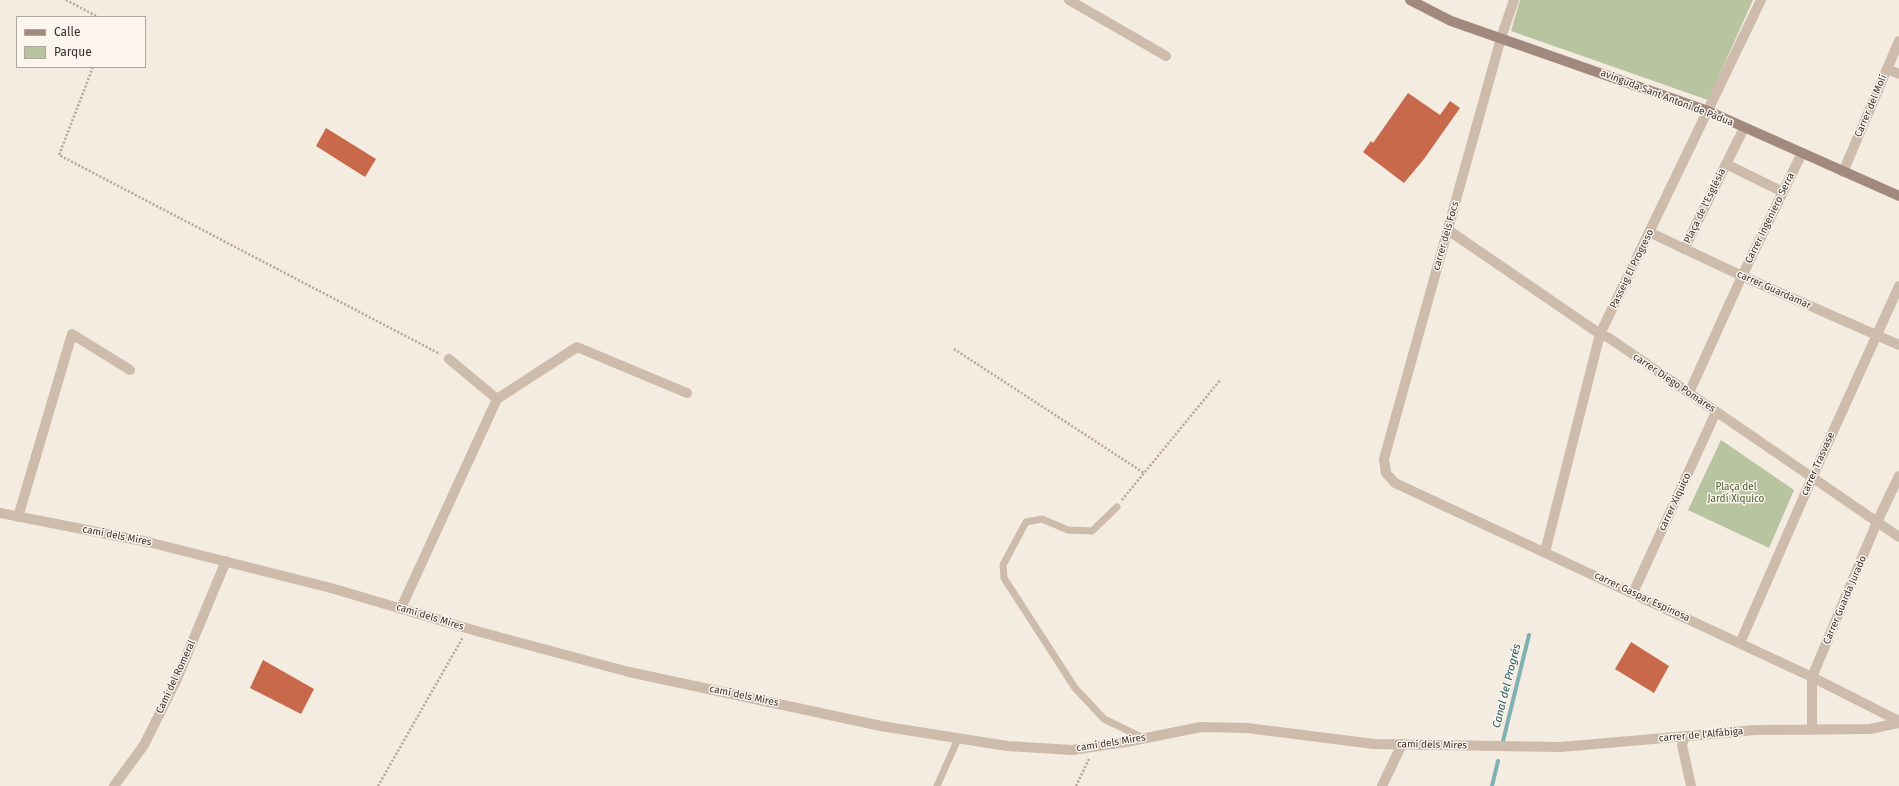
<!DOCTYPE html>
<meta charset="utf-8">
<style>
body{margin:0}
#map{position:relative;width:1899px;height:786px;overflow:hidden;background:#f4ebe1;font-family:"Fira Sans",sans-serif}
canvas{display:block}
.legend{position:absolute;left:16px;top:16px;width:130px;height:52px;box-sizing:border-box;background:#fbf5ee;border:1px solid #aea6a0;margin:0;padding:5px 7px;list-style:none;font-size:12px;color:#3b302b}
.legend li{display:flex;align-items:center;gap:8px;height:20px}
.legend b{width:20px;border:1px solid #aea6a0}
</style>
<div id="map">
<canvas width="1899" height="786"></canvas>
<ul class="legend">
<li><b style="height:5px;background:#a18a7d"></b>Calle</li>
<li><b style="height:11px;background:#b8c4a0"></b>Parque</li>
</ul>
</div>
<script>
const ctx = document.querySelector('canvas').getContext('2d');
ctx.lineJoin = 'round';
function fill(path, color) { ctx.fillStyle = color; ctx.fill(path, 'evenodd'); }
const poly = rows => new Path2D(rows.map(r => 'M' + r).join(''));
function strokePath(path, color, width, dash) { ctx.strokeStyle = color; ctx.lineWidth = width; ctx.lineCap = dash ? 'butt' : 'round'; ctx.setLineDash(dash || []); ctx.stroke(path); }
function write(font, color, halo, rows, align = 'center') {
  ctx.font = font + ' "Fira Sans",sans-serif'; ctx.lineWidth = 3; ctx.setLineDash([]); ctx.textBaseline = 'middle'; ctx.strokeStyle = halo; ctx.fillStyle = color; for (const [text, x, y, turn = 0] of rows) {
    ctx.save(); ctx.translate(x, y); ctx.rotate((+turn || 0) * Math.PI / 180); ctx.textAlign = isNaN(turn) ? turn : align; if (halo) ctx.strokeText(text, 0, 0); ctx.fillText(text, 0, 0); ctx.restore();
  }
}
fill(poly([
 [1520,0,1753,0,1708,100,1511,31],
 [1721,440,1794,490,1769,548,1688,510]
]), '#b8c4a0');
strokePath(poly([
 [1503,741,1529,635],
 [1492,786,1498,761]
]), '#7fb0b2', 4);
fill(poly([
 [1408,93,1440,115,1450,101,1460,108,1424,159,1404,183,1363,152,1371,141,1373,143],
 [326,128,376,159,365,177,316,146],
 [1631,642,1669,666,1654,693,1615,669],
 [263,660,314,689,301,714,250,688]
]), '#c8694b');
strokePath(poly([
 [66,0,98,17],
 [93,67,59,155,440,354],
 [954,349,1144,473],
 [1122,500,1221,379],
 [378,786,463,637],
 [1076,786,1089,759]
]), '#b9a596', 2.5, [2, 2]);
strokePath(poly([
 [1117,507,1092,531,1068,530,1042,519,1026,522,1003,565,1004,578,1075,688,1104,719,1143,738],
 [937,786,958,739]
]), '#cdbbac', 7);
strokePath(poly([
 [1726,164,1783,192]
]), '#cdbbac', 10);
strokePath(poly([
 [1069,0,1166,56],
 [1514,0,1501,38,1384,459,1386,473,1395,483,1812,677,1899,721],
 [1887,69,1899,74],
 [1843,172,1899,41],
 [1448,230,1600,334,1609,338,1899,537],
 [1649,232,1742,276,1899,345],
 [1684,249,1744,128],
 [449,359,497,399],
 [1689,393,1742,276,1802,153],
 [0,513,148,542,331,588,480,632,629,672,881,726,1007,746,1072,750,1126,742,1201,727,1247,728,1374,744,1561,747,1756,730,1870,729,1899,723],
 [18,517,72,334,130,370],
 [1545,552,1600,334,1761,0],
 [1633,593,1716,412],
 [401,608,497,399,577,347,687,393],
 [1740,643,1812,478,1899,286],
 [1812,730,1812,677,1877,522,1899,476],
 [1685,736,1682,745,1691,786],
 [114,786,144,745,176,681,226,561],
 [1382,786,1402,744]
]), '#cdbbac', 10);
strokePath(poly([
 [1410,0,1451,21,1708,111,1899,196]
]), '#a18a7d', 10);
write('10px', '#3b302b', '#fbf5ee', [
 ["avinguda Sant Antoni de Pàdua",1667,98,21],
 ["Carrer del Molí",1871,106,-67],
 ["Plaça de l'Església",1705,206,-64],
 ["Carrer Ingeniero Serra",1770,218,-64],
 ["carrer dels Focs",1446,236,-74],
 ["Passeig El Progreso",1632,269,-64],
 ["carrer Guardamar",1774,290,24],
 ["carrer Diego Pomares",1674,383,34],
 ["carrer Trasvase",1818,464,-66],
 ["carrer Xiquico",1675,502,-65],
 ["camí dels Mires",117,536,11],
 ["carrer Gaspar Espinosa",1642,597,25],
 ["Carrer Guarda Jurado",1845,600,-67],
 ["camí dels Mires",430,617,17],
 ["Camí del Romeral",176,677,-65],
 ["camí dels Mires",744,696,12],
 ["carrer de l'Alfàbiga",1701,735,-5],
 ["camí dels Mires",1111,743,-9],
 ["camí dels Mires",1432,745,1]
]);
write('10px', '#4a5a2e', '#fbf5ee', [
 ["Plaça del",1736,487],
 ["Jardí Xiquico",1736,499]
]);
write('italic 11px', '#1f5a5e', '#fbf5ee', [
 ["Canal del Progrés",1507,686,-76]
]);
</script>
